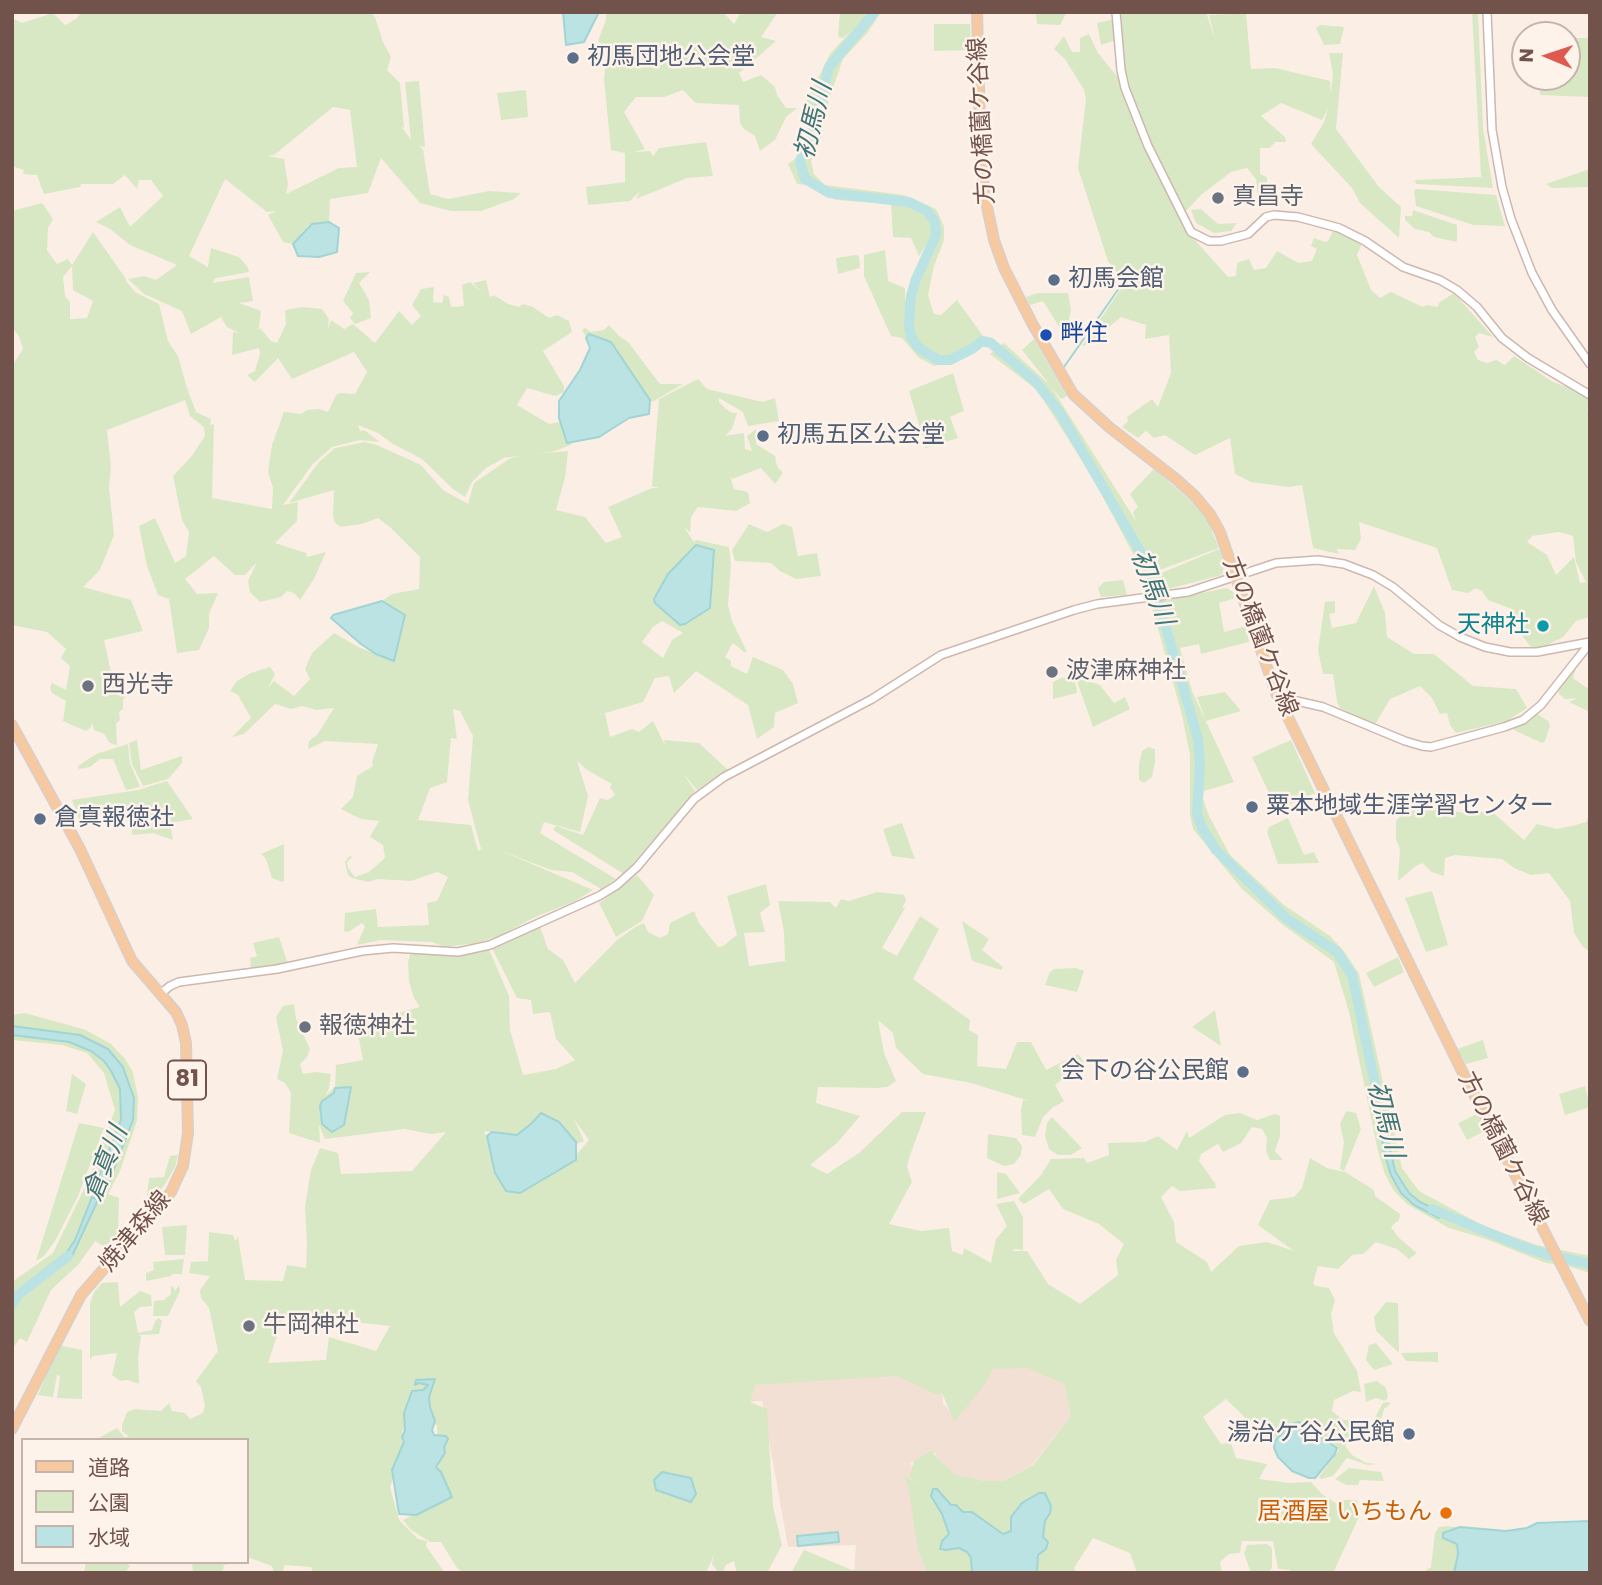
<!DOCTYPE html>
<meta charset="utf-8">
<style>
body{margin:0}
#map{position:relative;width:1602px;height:1585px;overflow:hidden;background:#fbefe5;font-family:Poppins,"Noto Sans JP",sans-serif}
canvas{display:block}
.frame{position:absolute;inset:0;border:14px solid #72534c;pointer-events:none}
.legend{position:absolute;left:21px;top:1438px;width:228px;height:126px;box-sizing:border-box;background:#fef3eb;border:2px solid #c6b3ab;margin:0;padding:9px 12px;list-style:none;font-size:21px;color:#72534c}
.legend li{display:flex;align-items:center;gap:14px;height:35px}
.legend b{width:35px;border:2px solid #c6b3ab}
.north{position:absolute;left:1511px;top:21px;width:70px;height:70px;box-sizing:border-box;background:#fef3eb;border:2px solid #c6b3ab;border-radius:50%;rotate:272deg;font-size:19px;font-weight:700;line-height:28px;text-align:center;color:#72534c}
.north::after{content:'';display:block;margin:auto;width:24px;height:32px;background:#de5a51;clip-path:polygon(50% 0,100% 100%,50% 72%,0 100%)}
</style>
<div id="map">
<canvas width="1602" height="1585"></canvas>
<div class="frame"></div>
<ul class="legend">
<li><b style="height:9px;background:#f6c9a1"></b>道路</li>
<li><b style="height:19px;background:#d8e8c4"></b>公園</li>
<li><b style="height:19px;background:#bbe3e3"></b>水域</li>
</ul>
<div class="north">N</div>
</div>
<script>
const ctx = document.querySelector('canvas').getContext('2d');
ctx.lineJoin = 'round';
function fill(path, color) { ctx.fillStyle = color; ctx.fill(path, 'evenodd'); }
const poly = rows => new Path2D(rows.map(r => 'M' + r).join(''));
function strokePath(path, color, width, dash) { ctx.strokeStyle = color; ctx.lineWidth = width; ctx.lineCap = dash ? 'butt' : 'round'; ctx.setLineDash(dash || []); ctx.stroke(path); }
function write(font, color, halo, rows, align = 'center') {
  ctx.font = font + ' Poppins,"Noto Sans JP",sans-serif'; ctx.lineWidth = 5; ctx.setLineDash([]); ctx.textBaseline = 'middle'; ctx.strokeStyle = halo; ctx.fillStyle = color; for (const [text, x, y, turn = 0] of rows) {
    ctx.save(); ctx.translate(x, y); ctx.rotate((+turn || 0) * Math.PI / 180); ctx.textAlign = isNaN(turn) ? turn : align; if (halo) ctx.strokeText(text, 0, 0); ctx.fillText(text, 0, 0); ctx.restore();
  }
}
fill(poly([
 [1031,1364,1063,1380,1071,1416,1032,1465,1003,1481,985,1481,948,1475,935,1453,910,1463,935,1513,937,1557,963,1573,854,1573,856,1545,788,1547,762,1401,738,1402,737,1387,920,1370,943,1396,943,1403,953,1416,992,1369]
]), '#f2e0d4');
fill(poly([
 [82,12,371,12,375,17,383,42,391,57,387,70,400,83,404,128,401,126,411,140,405,82,419,81,425,147,419,146,423,149,430,194,448,199,489,191,521,193,514,199,481,211,451,211,420,203,381,158,368,193,330,199,329,223,309,225,293,244,283,242,268,215,276,211,267,212,225,179,189,256,208,267,211,248,239,257,247,266,249,272,216,278,212,283,249,277,253,301,239,303,261,311,259,327,256,330,260,328,271,341,277,343,286,324,285,310,303,307,322,309,329,319,328,329,331,320,344,329,353,324,375,343,399,311,412,325,421,316,412,305,421,289,434,287,433,302,442,303,444,295,449,297,451,307,464,306,462,285,470,282,484,294,473,283,486,280,490,297,494,295,508,304,519,307,523,304,533,307,549,318,557,315,569,321,572,332,543,351,564,386,564,392,555,396,527,388,517,405,549,424,559,422,571,445,552,452,534,454,568,451,565,478,556,510,585,517,606,543,622,537,608,507,652,488,659,488,652,486,659,399,698,379,707,389,763,402,775,398,779,421,748,426,743,412,719,398,719,402,726,409,732,413,737,413,732,429,725,436,744,433,745,449,752,451,747,436,756,429,756,444,775,456,777,466,783,473,775,484,761,468,732,479,730,476,734,489,748,492,750,503,736,511,698,507,691,517,690,532,684,527,694,542,696,540,729,547,731,564,728,605,732,621,747,652,744,652,733,643,725,657,731,661,731,666,747,674,753,657,783,670,793,684,798,703,775,713,774,727,757,739,748,705,696,671,674,693,669,676,655,678,643,702,605,713,610,737,632,729,639,732,653,721,665,745,664,740,699,743,728,770,697,790,683,773,695,791,624,874,553,830,556,826,583,835,600,798,608,800,615,795,610,787,612,784,587,770,577,761,588,796,580,832,544,822,540,833,616,879,601,889,572,872,551,870,499,850,593,890,575,901,533,918,500,936,476,943,445,947,432,942,381,940,357,945,365,926,362,923,348,932,344,931,345,913,376,909,378,927,429,925,427,903,437,901,448,877,437,872,411,881,377,879,368,882,352,878,348,875,345,862,348,857,353,856,347,862,348,868,355,877,369,872,385,858,383,845,370,837,379,821,361,819,341,809,353,797,357,776,373,766,372,762,378,744,325,741,308,749,309,741,317,735,334,708,316,710,302,706,291,709,275,704,244,734,232,737,251,718,238,695,230,691,237,681,251,673,270,667,275,674,268,688,274,681,294,696,310,679,305,669,312,653,334,633,360,648,394,660,405,615,382,601,392,594,419,589,420,557,391,528,378,518,362,524,341,527,335,523,333,515,334,490,289,503,319,462,335,448,365,442,377,445,421,465,443,490,468,504,474,483,509,459,519,456,504,458,486,468,472,482,465,497,453,489,422,459,393,444,378,433,358,425,360,431,364,430,380,442,360,440,332,447,312,465,283,505,298,502,297,521,275,543,306,553,307,557,326,552,314,579,300,600,294,593,287,591,281,597,260,602,250,592,248,581,257,562,245,575,235,575,214,556,185,579,197,594,218,593,209,614,209,628,199,650,177,653,169,599,158,595,147,566,139,526,155,518,175,563,186,556,189,532,182,520,173,476,191,457,205,436,204,427,190,416,185,400,107,430,111,467,109,487,114,535,100,570,83,587,131,600,143,631,104,640,114,686,126,695,123,700,123,709,119,712,120,720,116,724,117,745,110,743,104,734,94,730,92,722,91,727,86,731,63,721,66,701,52,693,50,688,52,683,66,690,70,666,61,658,66,649,47,632,12,625,12,366,23,349,19,336,12,328,12,211,42,203,53,219,48,228,47,250,57,264,68,259,72,265,93,232,126,279,125,280,135,292,159,304,168,341,178,356,186,385,196,412,211,419,210,425,214,424,212,498,272,509,273,488,268,472,272,445,284,412,301,414,307,410,319,409,328,412,336,395,340,393,355,394,367,372,354,352,292,379,278,358,255,382,247,375,255,371,260,354,259,348,232,355,233,332,239,333,227,327,221,317,191,334,182,311,144,294,128,279,144,276,156,280,177,265,130,245,110,229,96,222,120,207,130,227,163,196,151,180,139,180,137,189,125,175,113,184,81,184,80,187,44,194,37,175,23,174,24,170,12,166,12,18,22,23,53,13,65,25,76,19],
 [333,107,350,110,357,167,339,168,286,194,288,184,284,159,267,156,274,155],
 [72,266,73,290,93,301,87,318,70,319,70,302,65,296,63,277],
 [662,621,683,633,672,640,663,658,642,642,653,627],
 [453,709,460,711,473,736,468,800,481,849,478,851,471,825,418,820,430,788,447,782,451,738,457,739],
 [606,12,723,12,734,24,741,12,778,12,761,37,776,41,739,73,743,82,761,75,775,87,777,95,786,108,797,108,786,117,775,140,760,151,755,136,744,129,740,123,739,105,696,103,683,90,664,97,636,97,624,112,645,149,634,152,650,151,653,156,659,148,706,142,713,176,687,178,636,199,640,191,630,201,588,205,586,187,625,182,625,153,611,150,604,79,607,54,598,41,606,20],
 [840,12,881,12,868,32,843,59,829,99,821,139,811,161,814,174,825,185,904,195,936,209,944,226,944,240,934,266,928,295,934,314,941,315,957,300,986,340,961,357,934,366,919,358,902,338,891,336,864,276,864,255,885,250,888,281,905,288,905,301,912,276,922,258,931,243,937,246,930,239,919,256,911,238,893,237,891,204,836,200,808,185,797,184,788,164,795,159,814,115,803,108,830,54,851,31,843,38,838,37],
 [1067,12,1060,25,1037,24,1036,13],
 [1118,12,1206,12,1215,39,1209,15,1246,13,1251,69,1275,68,1330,81,1331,93,1333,74,1329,53,1343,53,1336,129,1379,187,1401,207,1399,238,1360,203,1352,188,1311,144,1324,122,1328,108,1322,120,1281,103,1261,116,1285,137,1286,142,1275,142,1270,148,1260,148,1260,174,1267,177,1267,185,1272,193,1266,195,1265,204,1258,196,1256,179,1247,168,1231,172,1201,195,1187,210,1181,213,1195,240,1228,277,1236,276,1237,263,1249,259,1254,270,1266,268,1277,251,1298,263,1312,261,1317,249,1311,246,1314,238,1325,242,1328,241,1333,231,1347,234,1362,243,1357,255,1371,290,1380,298,1391,292,1423,307,1427,305,1437,307,1440,302,1454,293,1493,337,1479,333,1475,337,1479,347,1474,352,1478,360,1487,363,1496,360,1505,365,1514,356,1553,382,1590,395,1587,411,1590,403,1590,617,1576,621,1563,637,1543,647,1531,647,1523,637,1512,609,1488,600,1482,591,1476,588,1468,593,1452,590,1437,548,1359,522,1361,539,1355,550,1337,549,1339,554,1313,548,1302,485,1289,487,1251,482,1235,474,1230,438,1195,455,1165,435,1154,438,1146,431,1138,438,1122,427,1128,421,1127,417,1152,399,1158,407,1171,373,1169,335,1145,339,1146,325,1121,317,1108,328,1104,343,1098,342,1082,346,1125,283,1108,261,1078,168,1086,99,1084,90,1065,59,1054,49,1064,36,1072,52,1080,52,1080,38,1089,34,1098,53,1125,86],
 [1559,532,1573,536,1576,562,1586,582,1580,583,1574,557,1556,575,1547,555,1527,542,1532,536],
 [1472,12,1478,12,1483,128,1493,188,1416,184,1415,180,1481,177],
 [1114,19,1116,40,1101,45,1097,23],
 [934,24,970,24,971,50,934,51],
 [1320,25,1344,27,1340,44,1324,45,1316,28],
 [1567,38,1590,38,1590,97,1540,95,1539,77,1567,77],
 [526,90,528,117,501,120,497,93],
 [1590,169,1590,187,1552,188,1546,184],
 [1416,189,1496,195,1505,226,1473,225,1416,206,1414,191],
 [1201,209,1218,224,1237,223,1231,231,1214,233,1196,223,1191,210],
 [1413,210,1457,225,1457,242,1434,237,1429,232,1415,229,1405,220,1405,216,1412,216],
 [856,255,859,256,860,268,838,274,836,258],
 [370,272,359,283,369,300,371,318,355,324,350,318,353,313,343,301,356,273],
 [1038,293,1068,293,1071,309,1069,321,1061,330,1043,301,1030,305,1026,297],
 [609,325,619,336,628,342,660,384,683,384,652,402,611,342,589,334,586,337,582,330,585,328,591,332,604,330],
 [1034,339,1067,396,1061,399,1022,350],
 [1004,343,1050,385,1136,521,1133,512,1138,507,1130,494,1154,469,1204,512,1219,548,1157,571,1159,574,1219,549,1225,563,1222,575,1164,590,1166,600,1227,588,1233,592,1236,598,1219,603,1224,632,1246,626,1249,642,1201,654,1199,644,1180,648,1192,691,1234,782,1204,791,1203,799,1209,816,1230,855,1284,905,1330,936,1344,951,1359,974,1402,1168,1419,1191,1484,1226,1537,1245,1590,1256,1590,1273,1568,1266,1546,1263,1486,1239,1449,1228,1407,1204,1394,1191,1385,1174,1378,1151,1349,1012,1334,962,1283,925,1242,889,1193,829,1190,815,1190,755,1182,715,1142,571,1093,478,1037,390,990,354],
 [953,373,964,411,950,417,958,438,926,448,909,391],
 [749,524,767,532,783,524,792,527,798,556,817,553,821,576,796,579,780,571,771,563,735,561,732,550],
 [1123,580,1127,595,1101,597,1098,588,1104,582],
 [1374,586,1385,613,1387,637,1414,654,1434,654,1473,686,1516,689,1527,708,1507,721,1456,733,1450,725,1447,713,1440,714,1432,698,1420,686,1390,699,1376,723,1367,722,1340,708,1337,702,1333,674,1323,674,1318,650,1325,602,1335,601,1335,613,1329,614,1332,628,1356,623],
 [1578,662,1573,678,1587,688,1590,685,1590,712,1569,702,1577,698,1565,699,1559,694,1558,687],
 [1082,673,1087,681,1100,685,1114,703,1125,697,1130,709,1093,727,1077,681],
 [1074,676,1077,693,1053,699,1053,682,1061,678],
 [1225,692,1241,711,1206,721,1197,697],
 [1536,713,1548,721,1550,725,1545,741,1542,743,1514,730,1514,724],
 [137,740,141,770,182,756,182,763,168,779,143,786,132,764,129,743],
 [1291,740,1315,793,1277,810,1252,757],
 [128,744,130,763,140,787,126,790,113,759,100,759,90,767,79,769,78,766,96,754],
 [1148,747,1155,749,1155,762,1152,777,1144,783,1139,780,1139,764,1142,751],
 [167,781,193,819,170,823,173,840,153,833,132,835,131,822,121,818,117,812,79,819,72,800,138,790],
 [1418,805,1470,814,1490,810,1524,840,1537,824,1557,829,1576,825,1586,822,1590,813,1590,952,1583,947,1574,933,1570,901,1549,873,1531,875,1514,868,1502,859,1455,855,1445,858,1444,876,1432,872,1422,863,1416,866,1398,881,1400,849,1396,839,1396,821,1408,807],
 [1288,818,1304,855,1314,852,1319,863,1278,864,1267,832,1269,827],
 [902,823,915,859,892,856,883,829],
 [284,844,284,881,282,882,272,878,266,859,261,854],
 [637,875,654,895,642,921,616,937,599,903],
 [766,884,770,905,760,913,765,932,744,933,749,966,785,961,784,932,778,901,830,902,836,908,841,899,849,901,877,892,904,895,906,900,902,909,906,906,882,948,897,956,920,916,939,929,913,979,970,1020,969,1030,978,1035,977,1066,1006,1069,1017,1042,1031,1042,1046,1070,1078,1054,1084,1062,1055,1085,1064,1101,1052,1108,1043,1117,1035,1137,1022,1135,1021,1110,1023,1100,1029,1101,971,1083,923,1074,896,1048,893,1033,878,1020,884,1053,896,1081,887,1087,876,1088,818,1087,816,1103,860,1116,837,1143,810,1165,827,1174,859,1153,902,1112,926,1112,909,1158,907,1167,912,1182,889,1224,921,1231,949,1228,952,1251,963,1255,964,1248,991,1263,996,1239,1007,1226,996,1204,1014,1201,1023,1217,1023,1250,1015,1249,1012,1251,1027,1251,1048,1284,1080,1304,1118,1275,1116,1260,1124,1244,1099,1224,1063,1209,1049,1189,1024,1204,1018,1199,1041,1175,1051,1159,1084,1158,1087,1163,1109,1155,1108,1143,1145,1142,1158,1136,1177,1150,1187,1131,1189,1138,1225,1115,1240,1113,1257,1120,1275,1114,1280,1116,1280,1136,1275,1151,1283,1160,1270,1160,1266,1151,1267,1138,1262,1129,1252,1127,1241,1143,1223,1152,1218,1144,1201,1154,1199,1161,1215,1183,1216,1188,1180,1191,1172,1186,1161,1197,1174,1222,1176,1242,1207,1262,1211,1272,1239,1246,1267,1242,1294,1251,1258,1225,1270,1200,1294,1197,1302,1188,1310,1158,1327,1168,1345,1172,1374,1190,1375,1196,1400,1214,1399,1220,1391,1227,1398,1237,1417,1253,1409,1259,1397,1249,1376,1242,1363,1254,1352,1255,1338,1269,1318,1266,1313,1283,1315,1286,1329,1288,1335,1300,1331,1314,1334,1333,1357,1371,1361,1392,1353,1391,1334,1400,1332,1411,1343,1420,1356,1420,1352,1433,1354,1433,1345,1446,1352,1455,1366,1463,1379,1464,1368,1465,1347,1458,1333,1476,1321,1479,1319,1477,1339,1450,1334,1444,1328,1445,1299,1422,1287,1425,1271,1443,1226,1399,1203,1417,1221,1444,1231,1443,1236,1458,1267,1464,1259,1479,1289,1483,1311,1482,1322,1494,1337,1504,1344,1500,1357,1500,1360,1511,1359,1517,1333,1573,1282,1573,1291,1570,1278,1569,1273,1541,1242,1541,1240,1553,1229,1554,1220,1562,1222,1573,1137,1573,1130,1553,1093,1538,1074,1568,1077,1573,1036,1573,1038,1555,1046,1549,1043,1537,1047,1497,1022,1523,1000,1539,972,1516,952,1505,933,1488,931,1496,942,1514,949,1534,942,1541,941,1549,946,1550,959,1548,967,1552,972,1562,972,1573,927,1572,918,1550,908,1485,903,1475,910,1480,920,1483,909,1478,914,1461,931,1451,955,1475,985,1481,1003,1481,1033,1465,1071,1416,1064,1384,1028,1368,993,1369,984,1386,954,1422,942,1393,937,1395,897,1376,755,1385,750,1402,767,1409,773,1506,782,1545,767,1573,737,1573,734,1561,726,1565,722,1573,719,1573,712,1564,714,1555,706,1573,464,1573,457,1568,441,1542,430,1542,410,1529,403,1520,451,1496,438,1467,437,1426,430,1418,424,1407,402,1431,403,1450,390,1487,399,1520,418,1539,427,1541,426,1546,445,1573,313,1573,311,1567,284,1565,283,1573,274,1573,272,1566,247,1557,247,1440,95,1440,117,1428,124,1437,129,1437,122,1431,122,1425,127,1412,135,1409,161,1411,169,1403,172,1411,185,1413,190,1419,203,1413,205,1405,201,1387,196,1381,218,1351,209,1308,201,1298,200,1290,210,1276,189,1273,191,1262,208,1261,209,1232,233,1235,235,1241,238,1237,245,1280,283,1281,287,1265,306,1268,307,1242,305,1207,311,1170,320,1148,338,1153,341,1174,412,1171,446,1132,431,1134,405,1129,325,1139,319,1125,320,1143,289,1133,291,1093,285,1083,277,1079,283,1051,276,1017,283,1006,294,1004,296,1019,310,1049,307,1057,300,1064,303,1074,315,1072,331,1074,329,1089,325,1096,335,1087,336,1065,363,1060,356,1024,420,1007,414,998,409,981,408,963,410,954,488,947,509,996,510,1030,523,1075,556,1069,575,1060,556,1039,550,1012,533,1014,531,1000,517,998,491,946,539,924,548,949,563,960,575,983,617,940,637,926,644,923,648,932,660,938,668,934,670,923,694,911,699,923,718,947,723,946,737,935,727,896],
 [574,1119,589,1140,576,1155,492,1153,484,1131,574,1145,584,1141],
 [329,1314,345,1321,390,1326,376,1351,329,1337,326,1360,268,1363,283,1318],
 [1432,891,1448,945,1426,952,1405,898],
 [962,921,989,939,982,950,1003,967,1001,970,972,961],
 [279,937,289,967,251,968,250,958,257,956,253,943],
 [1398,957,1404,972,1374,987,1366,973],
 [1076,968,1084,971,1077,992,1045,985,1050,972,1054,969],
 [1215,1010,1221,1046,1192,1027],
 [25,1013,86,1030,111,1044,125,1059,133,1072,138,1098,137,1121,120,1171,108,1194,119,1198,118,1230,130,1229,109,1250,95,1241,78,1265,51,1290,27,1342,20,1338,12,1350,12,1284,16,1279,53,1253,89,1179,115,1110,104,1073,87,1053,62,1045,12,1040,12,1015],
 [1483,1040,1488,1058,1466,1064,1457,1049],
 [72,1074,86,1084,77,1114,66,1111],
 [1585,1086,1590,1107,1565,1115,1559,1094],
 [1346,1111,1356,1113,1361,1129,1344,1171,1340,1169,1344,1142,1340,1124],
 [1477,1114,1485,1131,1467,1140,1458,1123],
 [1052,1117,1082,1148,1071,1155,1058,1155,1049,1149,1045,1136,1047,1123],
 [79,1123,104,1128,78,1196,55,1241,44,1256,36,1261],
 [988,1134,1016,1138,1022,1146,1021,1155,1014,1164,1004,1166,987,1158],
 [178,1155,175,1167,165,1184,156,1197,147,1196,149,1178,164,1177,170,1156],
 [997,1172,1006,1174,1020,1193,997,1199],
 [187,1225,185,1255,165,1255,162,1227],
 [184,1259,182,1274,172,1274,171,1276,146,1281,146,1273,154,1270,153,1262],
 [118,1282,120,1307,140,1291,151,1295,152,1306,140,1307,134,1312,138,1333,152,1330,155,1321,159,1318,162,1321,159,1334,139,1335,141,1337,138,1357,139,1384,127,1380,120,1381,112,1375,117,1353,93,1356,90,1360,90,1303,94,1292,102,1283],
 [179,1285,180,1291,168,1316,153,1316,154,1301,164,1300,171,1294,171,1287,173,1286,175,1291],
 [1386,1302,1398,1303,1399,1353,1376,1331,1374,1317],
 [1376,1343,1393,1364,1374,1370,1366,1360,1369,1345],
 [58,1345,82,1350,82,1399,57,1398,60,1376,57,1375,53,1397,38,1395],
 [1438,1352,1438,1362,1406,1361,1401,1353],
 [1377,1381,1386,1388,1388,1397,1385,1401,1376,1398,1366,1402,1364,1384],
 [1389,1402,1390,1404,1384,1409,1381,1420,1388,1433,1393,1434,1394,1439,1390,1444,1383,1445,1378,1441,1373,1421,1383,1403],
 [1349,1468,1381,1472,1384,1481,1360,1480,1358,1485,1346,1485,1335,1479],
 [1447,1526,1464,1528,1457,1573,1422,1573,1431,1567,1435,1533,1439,1527],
 [1267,1544,1272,1548,1272,1568,1267,1573,1251,1573,1244,1553,1247,1545],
 [804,1550,852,1570,877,1570,877,1573,791,1573],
 [86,1562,125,1562,130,1566,125,1573,84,1573],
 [192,1562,239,1562,224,1565,223,1570,217,1573,193,1573]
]), '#d8e8c4');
const water = poly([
 [563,12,599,12,584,42,566,45,563,12],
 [329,222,339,228,337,252,319,257,298,256,293,244,312,224,329,222],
 [589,334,611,342,650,400,649,414,629,418,599,437,567,443,559,418,559,401,580,370,590,348,586,338,589,334],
 [696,545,714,550,710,608,685,624,680,625,655,603,654,599,668,574,696,545],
 [382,601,405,615,394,661,376,654,361,644,331,618,333,615,382,601],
 [12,1026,80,1035,108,1049,123,1067,134,1098,133,1120,103,1197,92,1193,121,1120,120,1089,111,1071,104,1061,91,1051,69,1042,12,1035,12,1026],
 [351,1087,344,1125,332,1132,322,1124,320,1106,322,1101,334,1093,335,1088,351,1087],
 [1380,1104,1395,1171,1409,1193,1420,1202,1443,1213,1439,1218,1414,1205,1401,1193,1391,1175,1383,1149,1380,1104],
 [541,1113,559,1122,576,1142,576,1160,520,1193,506,1191,495,1173,487,1136,492,1132,517,1135,532,1123,541,1113],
 [92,1197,98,1200,72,1256,58,1266,75,1240,92,1197],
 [435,1379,429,1397,430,1407,435,1421,432,1430,434,1435,446,1436,448,1439,444,1447,445,1453,436,1467,441,1472,452,1497,416,1515,399,1514,392,1470,404,1442,402,1437,405,1430,404,1413,412,1391,423,1390,428,1385,419,1383,415,1385,416,1380,435,1379],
 [1299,1422,1337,1448,1335,1454,1315,1478,1309,1478,1292,1471,1278,1457,1274,1448,1275,1441,1289,1425,1299,1422],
 [662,1472,691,1478,696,1494,691,1502,656,1490,654,1480,662,1472],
 [933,1489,937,1489,951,1505,956,1505,963,1512,972,1512,1003,1534,1011,1531,1011,1517,1022,1503,1039,1493,1045,1493,1051,1506,1050,1513,1045,1521,1043,1537,1048,1542,1046,1549,1038,1555,1037,1573,972,1573,971,1558,967,1552,959,1548,946,1550,940,1549,942,1541,949,1534,942,1514,931,1496,933,1489],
 [1590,1521,1590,1573,1454,1573,1458,1554,1457,1544,1443,1538,1443,1533,1460,1527,1506,1531,1527,1528,1537,1523,1590,1521],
 [838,1532,839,1542,798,1546,797,1536,838,1532]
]);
fill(water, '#bbe3e3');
strokePath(water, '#a1d4d4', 2);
strokePath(poly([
 [1064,367,1122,284]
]), '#a1d4d4', 2);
strokePath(poly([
 [875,12,829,67,815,122,800,162,805,179,829,193,909,202,927,211,935,222,936,235,916,279,911,296,909,325,911,337,919,348,938,360,950,360,972,349,982,341,991,343,1036,382,1060,413,1148,565,1198,739,1200,765,1197,814,1202,828,1216,850,1287,919,1337,952,1352,975,1382,1117],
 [1432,1209,1521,1246,1545,1254,1590,1264],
 [12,1305,18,1295,68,1256]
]), '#bbe3e3', 10);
const minor = poly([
 [1116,12,1121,70,1125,88,1148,146,1191,232,1209,241,1221,241,1248,234,1266,217,1274,215,1298,217,1339,228,1365,241,1403,267,1440,280,1457,290,1477,307,1502,338,1528,358,1590,395],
 [1487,12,1492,130,1502,187,1511,219,1532,273,1552,310,1590,364],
 [1279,697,1323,707,1405,741,1422,746,1431,747,1504,727,1523,720,1541,705,1590,643],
 [160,994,170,986,179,982,277,969,362,951,393,948,458,952,490,945,599,896,617,885,637,867,694,799,724,777,872,699,941,655,1074,610,1097,604,1188,592,1276,563,1318,560,1344,564,1373,575,1393,587,1439,625,1460,637,1485,647,1510,652,1537,652,1590,642]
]);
const major = poly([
 [977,12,981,161,985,197,994,240,1004,268,1032,323,1073,394,1109,427,1176,479,1195,496,1210,514,1220,532,1276,693,1461,1069,1590,1321],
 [12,725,80,849,132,961,176,1012,182,1025,186,1043,188,1133,183,1166,171,1192,81,1295,12,1429]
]);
strokePath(minor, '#ceb7af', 10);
strokePath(major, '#d8cfcd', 12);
strokePath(minor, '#fff', 7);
strokePath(major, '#f6c9a1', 9);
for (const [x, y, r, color] of [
 [573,58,7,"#5c6f8a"],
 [1218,198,7,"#6b7280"],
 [1054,280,7,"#5c6f8a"],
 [1046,335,7,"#1a4fb4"],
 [763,436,7,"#5c6f8a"],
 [1543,626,7,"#0f9aa8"],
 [1052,672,7,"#6b7280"],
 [88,686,7,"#6b7280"],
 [1252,807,7,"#5c6f8a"],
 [40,819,7,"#5c6f8a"],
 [305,1027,7,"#6b7280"],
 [1243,1072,7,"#5c6f8a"],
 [249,1326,7,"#6b7280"],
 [1409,1434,7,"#5c6f8a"],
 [1446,1513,7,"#e8710a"]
]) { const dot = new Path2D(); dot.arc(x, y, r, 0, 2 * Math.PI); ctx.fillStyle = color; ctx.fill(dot); strokePath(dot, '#fef3eb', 2.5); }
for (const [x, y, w] of [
 [187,1080,38]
]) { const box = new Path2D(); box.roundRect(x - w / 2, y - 19.5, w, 39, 5); ctx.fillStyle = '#fef3eb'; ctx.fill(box); strokePath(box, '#72534c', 2); }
write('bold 23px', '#72534c', null, [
 ["81",187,1080]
]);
write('24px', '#4e5e75', '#fef3eb', [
 ["初馬団地公会堂",587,58],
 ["初馬会館",1068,280],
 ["初馬五区公会堂",777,436],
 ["粟本地域生涯学習センター",1266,807],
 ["倉真報徳社",54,819],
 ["会下の谷公民館",1229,1072,"right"],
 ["湯治ケ谷公民館",1395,1434,"right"]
], 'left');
write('24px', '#72534c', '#fef3eb', [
 ["方の橋薗ケ谷線",983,121,-93],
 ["方の橋薗ケ谷線",1259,637,69],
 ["方の橋薗ケ谷線",1502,1149,63],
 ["焼津森線",136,1232,-50]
]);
write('24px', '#5b616d', '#fef3eb', [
 ["真昌寺",1232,198],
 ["波津麻神社",1066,672],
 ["西光寺",102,686],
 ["報徳神社",319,1027],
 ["牛岡神社",263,1326]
], 'left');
write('24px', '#164399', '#fef3eb', [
 ["畔住",1060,335]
], 'left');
write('24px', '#0d838f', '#fef3eb', [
 ["天神社",1529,626]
], 'right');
write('24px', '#c56008', '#fef3eb', [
 ["居酒屋 いちもん",1432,1513]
], 'right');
write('italic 26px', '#407677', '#fef3eb', [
 ["初馬川",815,121,-76],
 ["初馬川",1151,588,70],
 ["初馬川",1384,1120,76],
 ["倉真川",107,1164,-69]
]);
</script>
